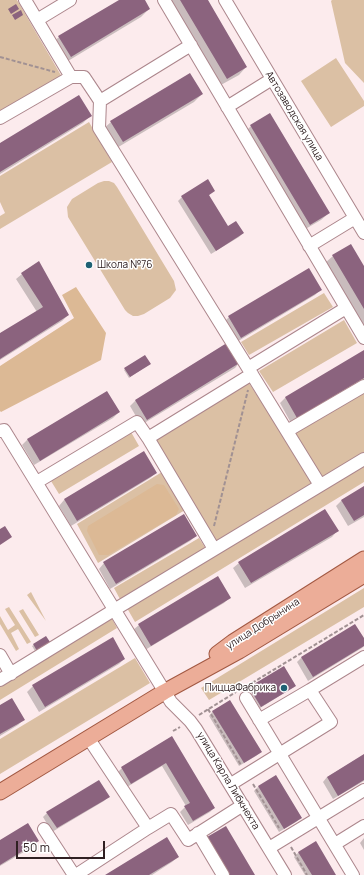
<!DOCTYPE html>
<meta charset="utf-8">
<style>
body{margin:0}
#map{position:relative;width:364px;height:875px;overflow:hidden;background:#fcebed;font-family:Manrope,sans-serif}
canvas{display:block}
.scale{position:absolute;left:16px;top:841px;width:89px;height:18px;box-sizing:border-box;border:2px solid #2f2022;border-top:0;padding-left:5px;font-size:12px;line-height:14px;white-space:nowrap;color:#2f2022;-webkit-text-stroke:3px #fff;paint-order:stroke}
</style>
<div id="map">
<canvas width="364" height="875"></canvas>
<div class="scale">50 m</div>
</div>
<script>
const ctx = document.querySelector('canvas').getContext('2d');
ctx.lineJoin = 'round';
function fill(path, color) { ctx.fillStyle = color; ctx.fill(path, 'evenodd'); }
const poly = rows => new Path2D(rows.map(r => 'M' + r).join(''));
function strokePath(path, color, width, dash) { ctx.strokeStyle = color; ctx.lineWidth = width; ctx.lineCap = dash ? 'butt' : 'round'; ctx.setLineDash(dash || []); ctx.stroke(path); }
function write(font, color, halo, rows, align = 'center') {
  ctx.font = font + ' Manrope,sans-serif'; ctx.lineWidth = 3; ctx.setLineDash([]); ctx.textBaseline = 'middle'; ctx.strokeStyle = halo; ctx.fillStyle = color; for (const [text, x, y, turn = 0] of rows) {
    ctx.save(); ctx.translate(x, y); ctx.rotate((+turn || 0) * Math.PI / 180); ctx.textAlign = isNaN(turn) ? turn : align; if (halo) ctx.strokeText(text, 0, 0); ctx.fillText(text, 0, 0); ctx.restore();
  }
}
fill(poly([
 [0,0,17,0,62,77,0,113],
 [332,0,364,0,364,83,345,63,331,1],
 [336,58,364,101,364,106,331,127,301,81],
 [89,122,112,162,0,229,0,216,5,213,0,202,0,176],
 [104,181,109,181,114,183,117,187,174,281,176,290,170,298,144,314,138,316,133,316,128,313,125,310,68,217,67,207,72,199,98,183],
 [324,293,333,307,249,355,241,342],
 [344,320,357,343,273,392,259,371],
 [247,380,315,484,215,544,153,439],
 [364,393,364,452,322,477,295,432],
 [131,432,139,446,59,494,51,481],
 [364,465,364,482,135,622,127,608],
 [162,472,185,510,98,563,77,524],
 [199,538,206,549,121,601,114,588],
 [364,588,364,607,209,700,201,688],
 [31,592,46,621,27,595],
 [9,607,31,642,27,644,18,629,11,633,19,649,16,651,0,624,0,616,8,630,15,625,5,609],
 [23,609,39,635,35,637,19,611],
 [111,617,117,628,0,700,0,687],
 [135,658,150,683,0,774,0,739]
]), '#dbc0a4');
fill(poly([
 [76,287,106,333,101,360,1,412,0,411,0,366,74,318,62,295],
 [157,484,164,485,179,509,176,515,108,555,99,555,87,531,88,526]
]), '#dcb995');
fill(poly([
 [121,0,144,0,149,9,141,17,63,64,51,44,59,37],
 [168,0,206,0,246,67,239,75,219,86],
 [202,94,194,102,115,149,103,129,111,122],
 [91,115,83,123,0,174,0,145],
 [251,126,329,213,321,220,302,231,243,134],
 [214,191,208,196,228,227,243,233,239,237,211,254,178,201,182,197],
 [333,256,364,268,364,329,325,263],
 [22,274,68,315,62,321,0,360,0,334,37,312,16,279],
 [320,290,315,295,235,343,223,323,229,317],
 [229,343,240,362,235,368,141,425,130,406,135,401],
 [364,351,364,379,291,423,280,403,285,398],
 [148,365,129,378,124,370,125,369],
 [107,392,119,412,113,418,34,465,22,445,27,440],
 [144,453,156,473,150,478,71,526,59,506,64,500],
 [364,487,364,517,348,526,336,506,341,501],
 [337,531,332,537,245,588,233,568,239,563],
 [196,536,190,541,110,589,99,569,104,563],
 [230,597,224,603,145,650,133,630,139,625],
 [355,626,364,640,364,646,362,648,308,681,297,662,301,658],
 [46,637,48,643,35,651,32,646],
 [124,659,119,664,39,712,27,692,33,686],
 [294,687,260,708,249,689,250,688],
 [0,706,23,720,18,725,0,736],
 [213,711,261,752,256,756,239,766,209,716],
 [171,738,214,808,210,812,188,825,180,812,186,806,162,766,127,787,118,772,122,768],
 [364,755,364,781,333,799,323,782,327,777],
 [276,777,300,818,296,822,279,832,254,791,258,787],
 [108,797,104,801,52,832,43,817,47,813],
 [364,838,364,850,360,843],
 [0,841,38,841,34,846,0,866],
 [315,843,335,875,305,875,294,857,298,853],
 [178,857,172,862,152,875,107,875]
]), '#0003');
fill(poly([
 [119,0,145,0,150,9,71,57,58,36],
 [180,0,208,0,247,67,227,79],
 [16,4,19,9,11,14,8,9],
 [21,10,23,15,15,20,12,15],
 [190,73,203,94,123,142,110,121],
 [79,95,92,116,0,172,0,143],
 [270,113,330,213,310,225,250,125],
 [208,179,215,191,209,195,228,226,236,221,244,233,216,251,181,196],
 [351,244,364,266,364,309,332,255],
 [39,261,69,315,0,359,0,333,43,307,21,273],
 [309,268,322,290,241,338,228,316],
 [230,341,241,362,147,420,135,400],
 [364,350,364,378,297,418,285,397],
 [145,355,151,364,130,377,124,368],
 [107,391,120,412,40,461,27,439],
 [144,451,157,473,77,521,64,499],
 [364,486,364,515,354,521,341,500],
 [325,509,339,531,251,583,238,562],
 [184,514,197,536,116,584,103,562],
 [5,526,12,537,0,545,0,529],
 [218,576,231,598,151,646,138,624],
 [355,624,364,638,364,646,313,677,301,657],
 [46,636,50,642,37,651,33,644],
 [113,637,125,659,45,707,32,685],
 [284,666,296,686,261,707,249,687],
 [12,698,25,720,0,734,0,705],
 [230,700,262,752,244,763,212,711],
 [172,736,215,808,193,821,184,806,190,803,166,763,131,784,121,767],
 [364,754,364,780,338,796,327,777],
 [276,775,302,818,284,829,258,786],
 [99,780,110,797,57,828,46,812],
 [28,823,39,841,0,865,0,840],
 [226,826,255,875,229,875,207,837],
 [167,837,179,857,149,875,105,875],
 [316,841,336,875,312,875,298,852]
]), '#8b637e');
const minor = poly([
 [25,0,37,20,70,0],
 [164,0,364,338],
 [225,0,364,233],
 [71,77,84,77,100,101,191,45],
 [100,101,99,128,248,368,320,485],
 [227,107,272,79],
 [0,118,71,77,37,20],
 [309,246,355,218],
 [248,368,346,308],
 [0,431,4,430,171,702,190,721,196,729,285,875],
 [287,431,364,386],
 [148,438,252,374],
 [37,482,137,422,148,438,214,549],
 [0,655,11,674],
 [0,680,114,610,364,459],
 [246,698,353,875],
 [259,720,310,690],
 [89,739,148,828,171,814,188,840,243,805],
 [231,784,331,722,310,690,364,657],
 [44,829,74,875],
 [198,833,223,875],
 [335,844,364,826],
 [269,848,364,790],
 [76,875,148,828]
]);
const major = poly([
 [217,654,233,642,364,559],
 [0,792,164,692,239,651,364,575]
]);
strokePath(minor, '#ac868c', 14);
strokePath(major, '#a25842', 17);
strokePath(poly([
 [0,57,55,72],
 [214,526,248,390],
 [247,686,364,615],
 [208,709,241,765],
 [199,715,236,692],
 [173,731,180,727],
 [253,784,279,828],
 [291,847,307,875]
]), '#a19193', 2, [4, 2]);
strokePath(minor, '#fff', 12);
strokePath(major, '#ecad98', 15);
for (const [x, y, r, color] of [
 [89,265,4,"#1e6174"],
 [284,688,4,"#1e6174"]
]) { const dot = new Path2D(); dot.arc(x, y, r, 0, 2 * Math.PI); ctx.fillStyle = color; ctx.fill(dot); strokePath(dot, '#fff', 1.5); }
write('10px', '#2f2022', '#fff', [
 ["Автозаводская улица",294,116,59],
 ["улица Добрынина",263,624,-33],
 ["улица Карла Либкнехта",228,781,59]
]);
write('10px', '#2f2022', '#fff', [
 ["Школа №76",97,265],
 ["ПиццаФабрика",276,688,"right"]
], 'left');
</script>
